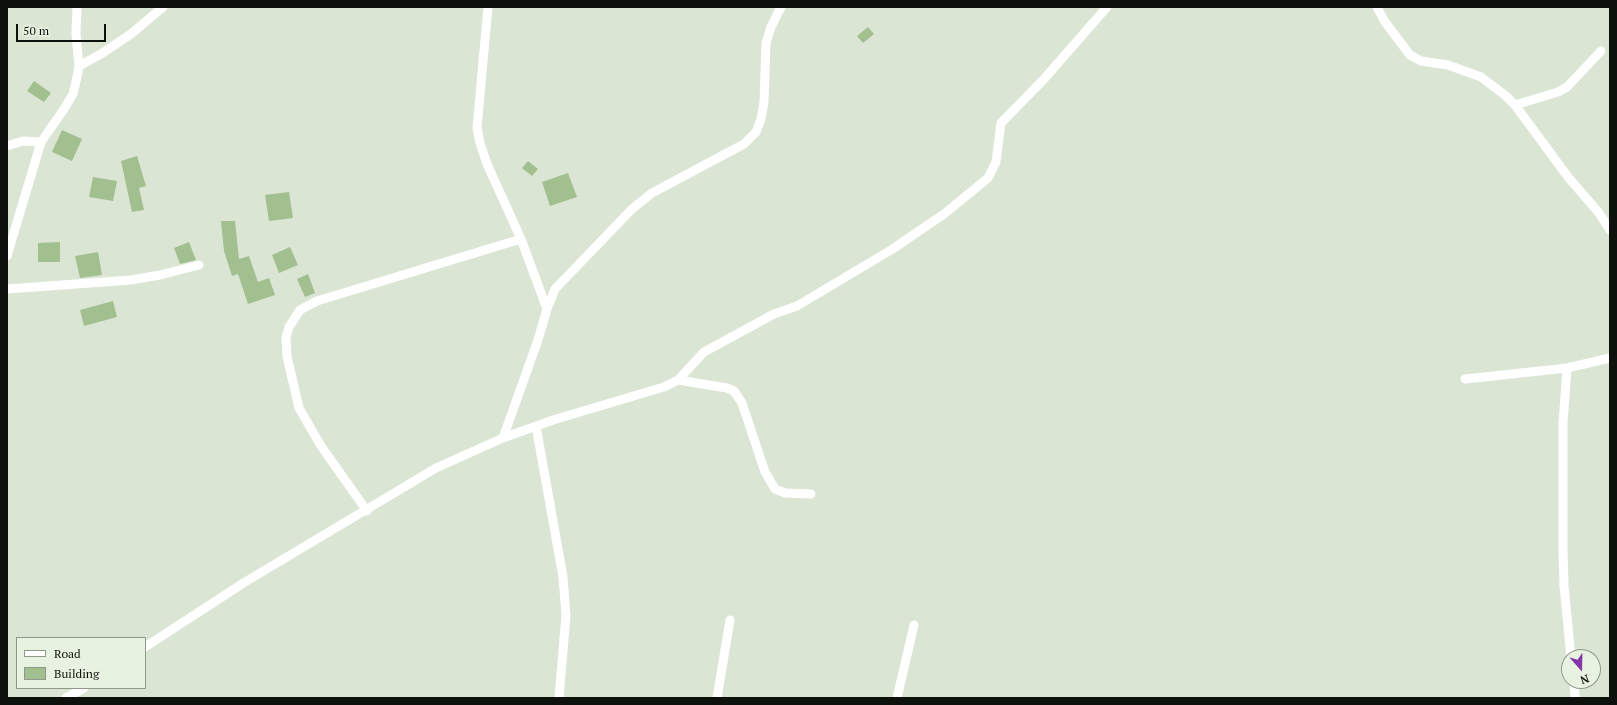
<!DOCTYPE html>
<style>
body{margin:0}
#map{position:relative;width:1617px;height:705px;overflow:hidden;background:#dbe5d4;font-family:"PT Serif",serif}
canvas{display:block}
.frame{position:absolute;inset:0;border:8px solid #0d110b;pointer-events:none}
.legend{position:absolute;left:16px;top:637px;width:130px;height:52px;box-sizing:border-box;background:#e8f2e1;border:1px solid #90988b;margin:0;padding:5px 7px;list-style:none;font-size:12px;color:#0d110b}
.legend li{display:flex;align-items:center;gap:8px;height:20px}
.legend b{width:20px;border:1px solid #90988b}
.north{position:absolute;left:1561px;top:649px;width:40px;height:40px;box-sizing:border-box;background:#e8f2e1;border:1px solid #90988b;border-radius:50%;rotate:160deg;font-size:11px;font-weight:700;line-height:16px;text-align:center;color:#0d110b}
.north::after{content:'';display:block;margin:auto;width:14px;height:18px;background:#8336a7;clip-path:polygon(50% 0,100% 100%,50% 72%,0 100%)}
.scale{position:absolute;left:16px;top:24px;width:90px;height:18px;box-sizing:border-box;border:2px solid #0d110b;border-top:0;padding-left:5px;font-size:12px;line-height:14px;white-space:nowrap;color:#0d110b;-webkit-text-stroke:3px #e8f2e1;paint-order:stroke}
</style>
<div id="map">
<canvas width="1617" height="705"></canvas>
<div class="frame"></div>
<ul class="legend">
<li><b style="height:5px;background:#fff"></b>Road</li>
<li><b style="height:11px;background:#a2bf8f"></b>Building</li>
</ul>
<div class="north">N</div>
<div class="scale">50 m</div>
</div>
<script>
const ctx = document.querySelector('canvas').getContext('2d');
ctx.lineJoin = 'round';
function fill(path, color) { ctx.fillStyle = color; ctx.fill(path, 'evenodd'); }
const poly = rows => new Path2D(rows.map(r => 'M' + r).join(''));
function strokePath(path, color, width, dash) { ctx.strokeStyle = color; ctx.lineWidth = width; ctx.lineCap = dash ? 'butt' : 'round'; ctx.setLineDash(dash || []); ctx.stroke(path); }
fill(poly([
 [868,27,874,34,863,43,857,36],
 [34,81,51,93,44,102,27,91],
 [62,130,82,139,72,161,52,152],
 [137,156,146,186,139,188,144,210,132,212,121,161],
 [528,161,538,169,532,176,522,168],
 [568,173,577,197,550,206,542,182],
 [93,177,117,181,113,201,89,197],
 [289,192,293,218,269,221,265,195],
 [221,221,235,221,239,259,249,256,258,282,269,278,275,295,248,304,238,274,232,276,224,251],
 [60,242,60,262,38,262,38,243],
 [189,242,196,260,180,264,174,248],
 [290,247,298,265,279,273,272,255],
 [98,252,102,275,80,278,75,256],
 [308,274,315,293,305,297,297,279],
 [113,301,117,317,84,326,80,310]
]), '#a2bf8f');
strokePath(poly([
 [488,7,477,128,480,143,487,164,521,239,547,309],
 [1377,7,1385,22,1410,55,1421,61,1448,65,1481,77,1506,96,1515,105,1568,177,1599,213,1610,230],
 [79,66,101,54,131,34,163,7],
 [1515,105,1558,92,1567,87,1601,51],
 [7,146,23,141,41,142],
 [7,256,41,142,64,109,73,94,77,77,79,66,76,34,77,7],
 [7,289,131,280,160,275,199,265],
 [1567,368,1563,423,1563,548,1564,586,1571,657],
 [1465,379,1567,368,1610,358],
 [678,380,727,388,734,391,742,403,765,472,775,489,785,493,811,494],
 [536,426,563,577,566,615,559,698],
 [503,438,538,340,547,309,555,289,632,209,652,193,744,144,756,132,761,119,764,102,766,43,771,27,781,7],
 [367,511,321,446,299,408,287,356,286,337,289,327,300,310,317,301,521,239],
 [145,647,245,582,436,468,503,438,553,420,664,387,678,380,704,352,774,314,797,306,891,250,944,214,988,178,996,162,1001,123,1044,79,1107,7],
 [1574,681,1575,698],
 [66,698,84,688],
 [717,698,730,620],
 [897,698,914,625]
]), '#fff', 9);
</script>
